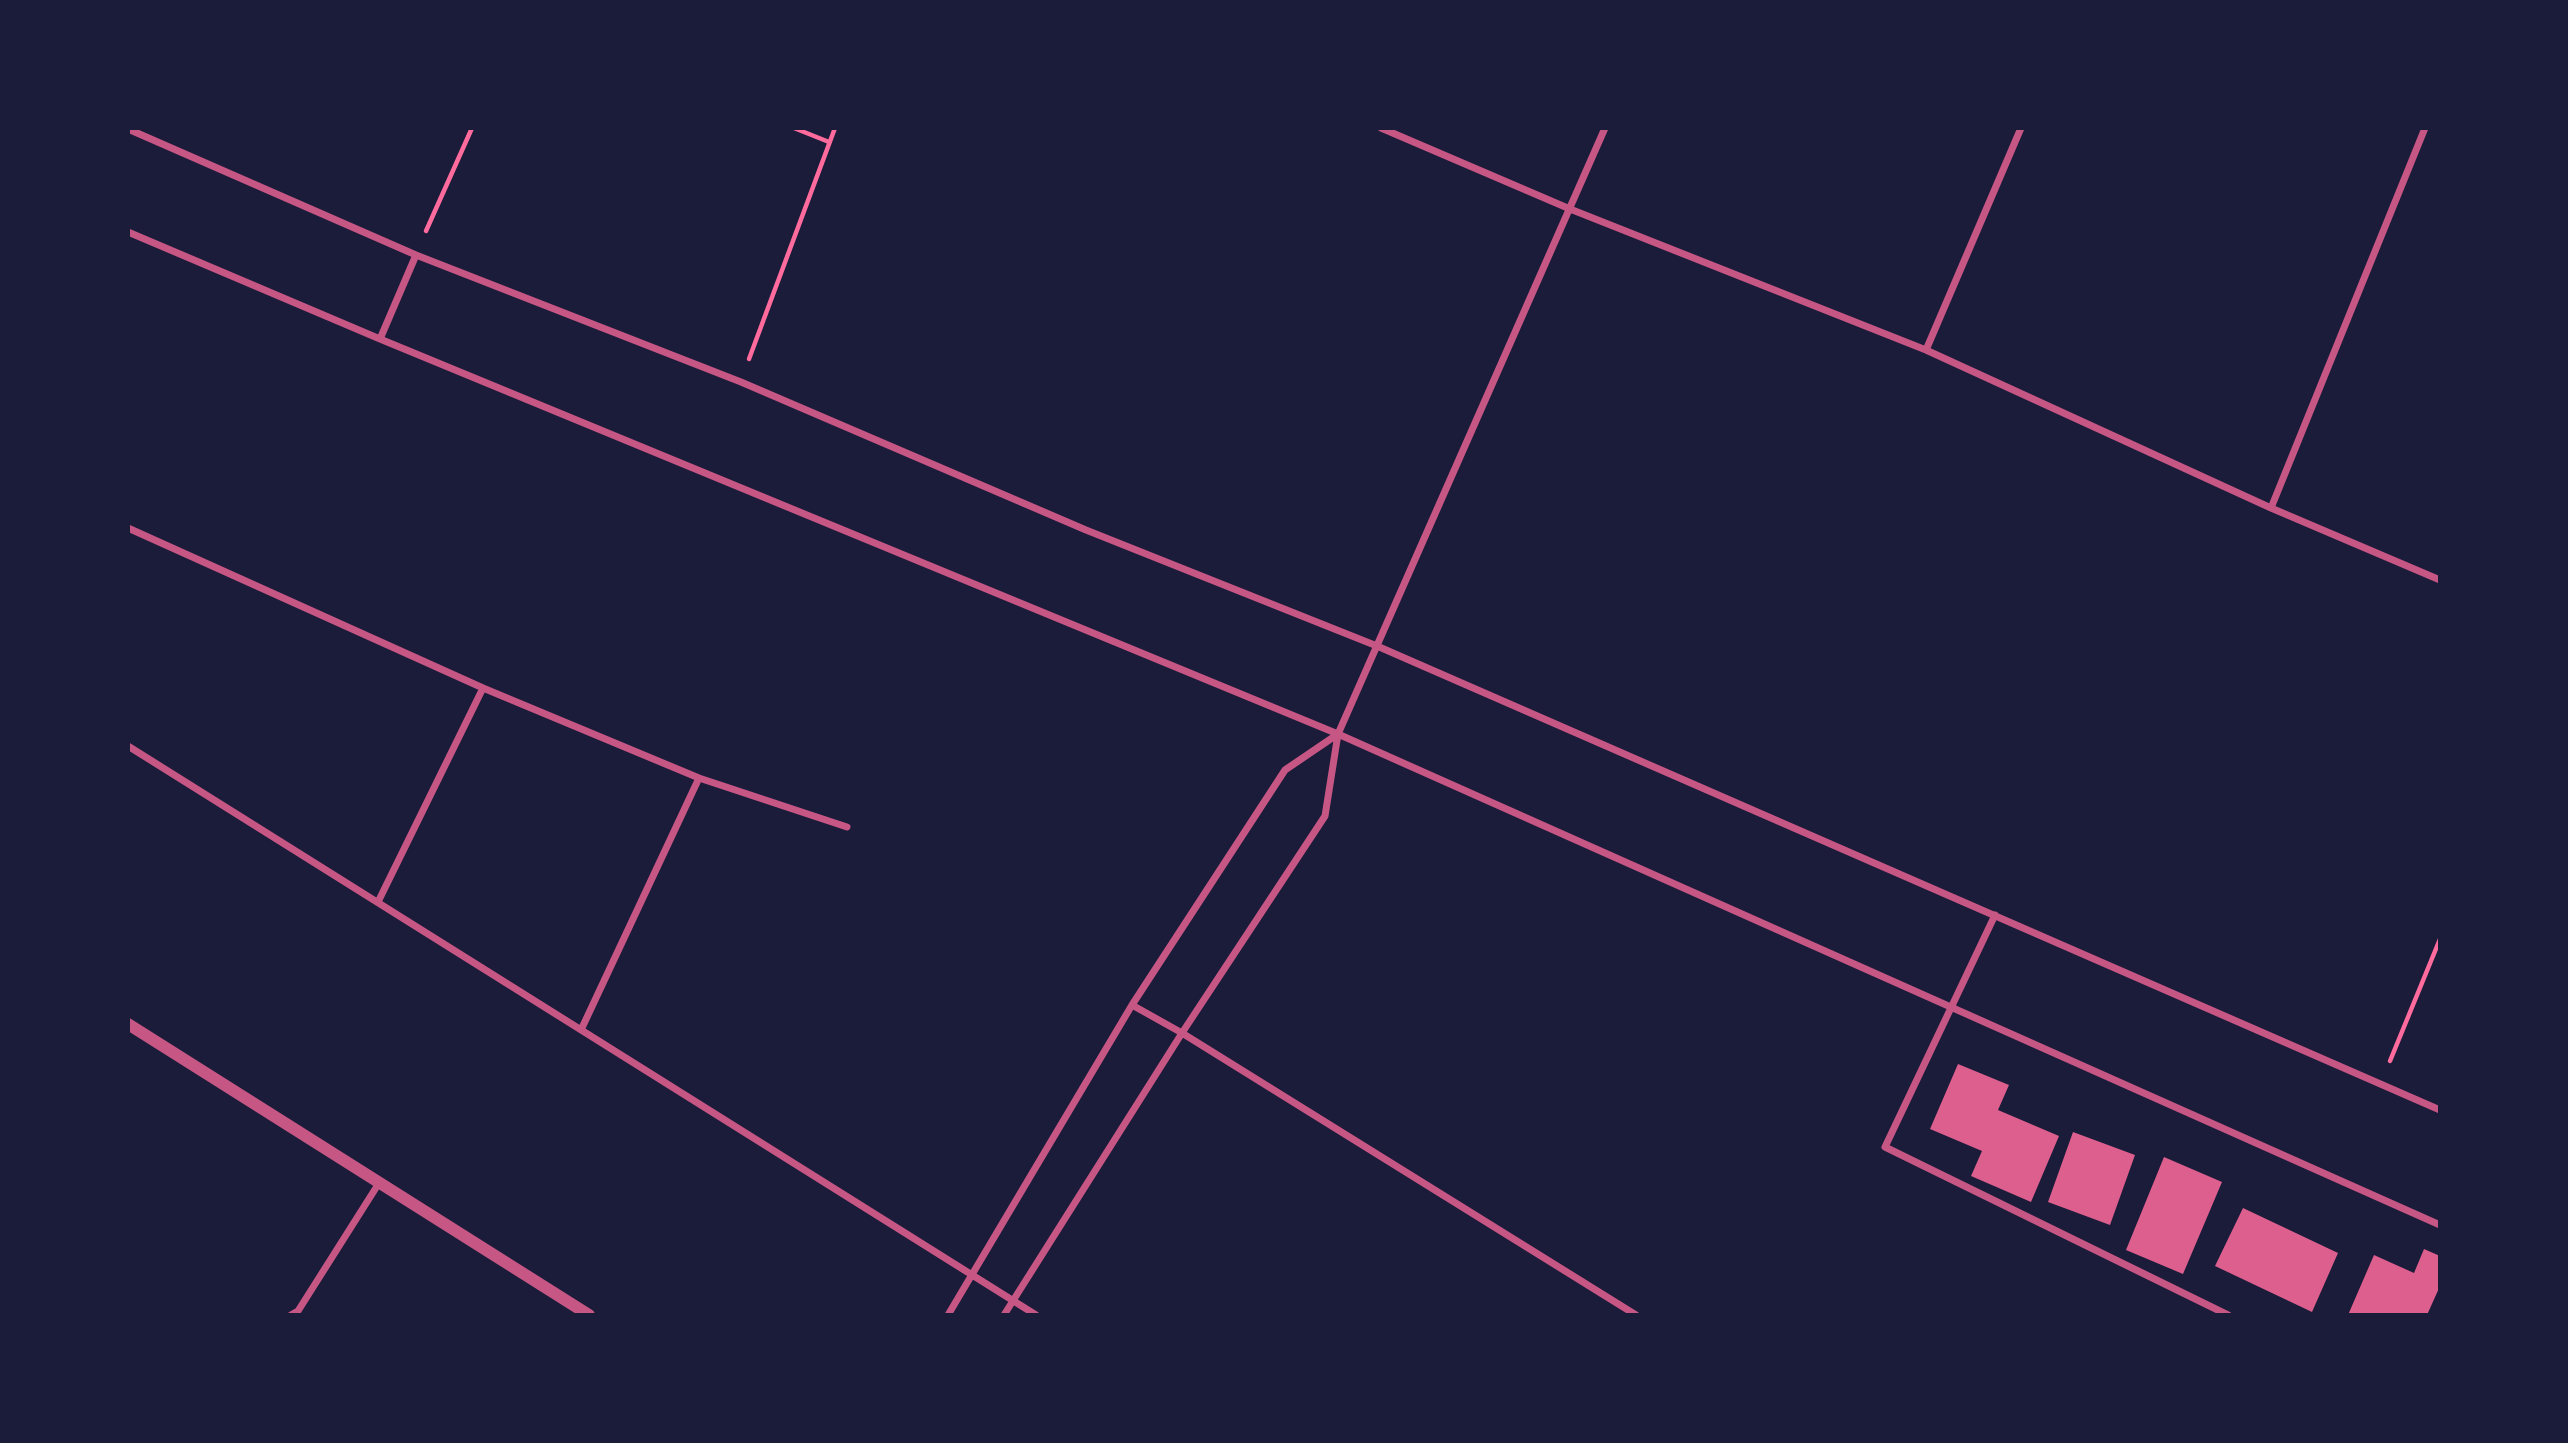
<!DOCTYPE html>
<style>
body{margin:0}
#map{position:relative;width:2568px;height:1443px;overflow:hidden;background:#1b1b3a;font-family:Karla,sans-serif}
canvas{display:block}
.frame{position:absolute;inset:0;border:130px solid #1b1b3a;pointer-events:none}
</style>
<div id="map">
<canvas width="2568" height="1443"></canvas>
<div class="frame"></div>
</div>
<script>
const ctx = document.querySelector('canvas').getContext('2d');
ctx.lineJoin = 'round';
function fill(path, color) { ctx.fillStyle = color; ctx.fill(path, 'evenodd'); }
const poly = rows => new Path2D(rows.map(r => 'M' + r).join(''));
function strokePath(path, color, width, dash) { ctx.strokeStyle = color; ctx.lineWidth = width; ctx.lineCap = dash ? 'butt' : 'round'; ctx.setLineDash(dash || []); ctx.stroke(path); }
fill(poly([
 [1958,1064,2009,1085,1998,1110,2059,1136,2031,1202,1971,1176,1982,1151,1930,1129],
 [2073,1132,2135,1155,2110,1225,2048,1202],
 [2164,1157,2222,1182,2183,1274,2126,1250],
 [2243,1208,2338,1253,2312,1312,2215,1266],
 [2424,1249,2440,1256,2440,1286,2427,1315,2348,1315,2374,1255,2414,1273]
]), '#dd5f8e');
strokePath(poly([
 [794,128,829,142],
 [426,231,472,128],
 [749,359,835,128],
 [2390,1061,2440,939]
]), '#ff6b9d', 4.5);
strokePath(poly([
 [1381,128,1570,209,1926,350,2271,508,2440,580],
 [128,129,416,255,741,382,1086,530,1377,646,2440,1110],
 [128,232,380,339,1338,734,2440,1225],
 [380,339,416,255],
 [1926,350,2021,128],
 [2271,508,2425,128],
 [128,528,483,688,699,778,847,827],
 [128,746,1036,1315],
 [378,902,483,688],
 [1995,915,1885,1147,2228,1315],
 [1132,1005,1182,1033,1636,1315],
 [581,1030,699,778],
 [291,1315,298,1311,379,1183],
 [948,1315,1132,1005,1285,770,1338,734],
 [1004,1315,1182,1033,1325,816,1338,734,1605,128]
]), '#c65784', 7);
strokePath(poly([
 [128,1024,589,1315]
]), '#c65784', 12);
</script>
